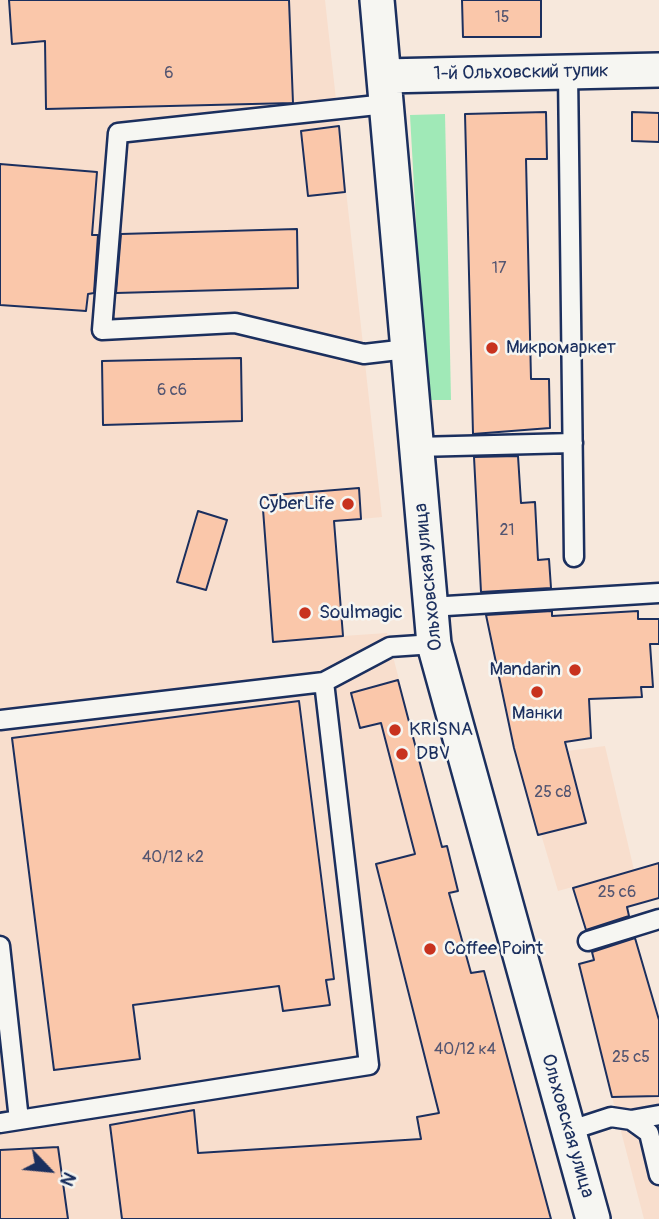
<!DOCTYPE html>
<meta charset="utf-8">
<style>
body{margin:0}
#map{position:relative;width:659px;height:1219px;overflow:hidden;background:#f7e8dc;font-family:Pangolin,sans-serif}
canvas{display:block}
.north{position:absolute;left:14px;top:1135px;width:70px;height:70px;-webkit-text-stroke:5px #f6f6f2;paint-order:stroke;rotate:116deg;font-size:19px;font-weight:700;line-height:28px;text-align:center;color:#1b2f5e}
.north::after{content:'';display:block;margin:auto;width:24px;height:32px;background:#1b2f5e;clip-path:polygon(50% 0,100% 100%,50% 72%,0 100%)}
</style>
<div id="map">
<canvas width="659" height="1219"></canvas>
<div class="north">N</div>
</div>
<script>
const ctx = document.querySelector('canvas').getContext('2d');
ctx.lineJoin = 'round';
function fill(path, color) { ctx.fillStyle = color; ctx.fill(path, 'evenodd'); }
const poly = rows => new Path2D(rows.map(r => 'M' + r).join(''));
function strokePath(path, color, width, dash) { ctx.strokeStyle = color; ctx.lineWidth = width; ctx.lineCap = dash ? 'butt' : 'round'; ctx.setLineDash(dash || []); ctx.stroke(path); }
function write(font, color, halo, rows, align = 'center') {
  ctx.font = font + ' Pangolin,sans-serif'; ctx.lineWidth = 5; ctx.setLineDash([]); ctx.textBaseline = 'middle'; ctx.strokeStyle = halo; ctx.fillStyle = color; for (const [text, x, y, turn = 0] of rows) {
    ctx.save(); ctx.translate(x, y); ctx.rotate((+turn || 0) * Math.PI / 180); ctx.textAlign = isNaN(turn) ? turn : align; if (halo) ctx.strokeText(text, 0, 0); ctx.fillText(text, 0, 0); ctx.restore();
  }
}
fill(poly([
 [0,0,325,0,382,517,361,519,358,488,332,491,343,636,387,633,442,847,447,846,458,891,450,893,471,972,484,971,551,1219,0,1219],
 [605,746,634,870,558,891,520,764,567,751],
 [659,1096,659,1219,644,1219,612,1097]
]), '#f8decd');
fill(poly([
 [445,114,451,400,426,400,410,115]
]), '#a0e9b7');
const building = poly([
 [9,0,289,0,293,103,46,109,45,41,12,44,9,0],
 [462,0,541,0,541,37,463,37,462,0],
 [546,112,547,159,526,159,531,379,549,379,550,428,473,434,465,114,546,112],
 [632,112,659,113,659,142,632,141,632,112],
 [339,126,345,192,308,196,301,131,339,126],
 [0,164,97,172,92,235,98,235,94,293,88,294,86,311,0,305,0,164],
 [297,229,298,288,116,293,121,234,297,229],
 [241,358,242,421,103,425,102,361,241,358],
 [518,456,521,503,535,502,538,560,549,559,551,588,481,592,474,457,518,456],
 [359,488,361,519,334,521,343,636,273,642,262,496,359,488],
 [198,511,227,520,206,590,177,582,198,511],
 [552,611,552,616,638,611,638,619,659,619,659,644,650,644,653,687,641,687,642,697,589,699,591,738,565,742,586,823,538,835,514,748,486,615,552,611],
 [398,680,442,847,447,846,458,891,449,893,471,973,484,971,551,1219,122,1219,110,1125,194,1110,198,1153,421,1139,417,1117,439,1113,376,864,415,854,381,723,360,728,351,693,398,680],
 [299,701,334,979,326,980,330,1005,283,1011,279,986,133,1005,140,1059,54,1070,12,738,299,701],
 [659,863,659,898,627,907,629,916,586,930,573,888,659,863],
 [635,938,659,1020,659,1096,612,1097,579,964,594,960,592,952,635,938],
 [58,1147,68,1219,0,1219,0,1150,58,1147]
]);
fill(building, '#fac7aa');
strokePath(building, '#1b2f5e', 2);
const service = poly([
 [568,72,574,557],
 [386,104,118,133,102,330,235,323,364,354,407,349],
 [416,447,573,443],
 [430,607,659,593],
 [0,720,324,682,390,647,434,644],
 [588,941,659,919],
 [0,946,19,1120,369,1065,324,682],
 [631,1120,659,1115],
 [0,1123,19,1120],
 [568,1131,611,1117,631,1120,649,1133,659,1175]
]);
const minor = poly([
 [377,0,434,644,593,1219],
 [384,76,659,70]
]);
strokePath(service, '#1b2f5e', 23);
strokePath(minor, '#1b2f5e', 38);
strokePath(service, '#f6f6f2', 18);
strokePath(minor, '#f6f6f2', 33);
for (const [x, y, r, color] of [
 [492,348,7,"#c8321e"],
 [348,504,7,"#c8321e"],
 [305,613,7,"#c8321e"],
 [575,670,7,"#c8321e"],
 [537,692,7,"#c8321e"],
 [395,730,7,"#c8321e"],
 [402,754,7,"#c8321e"],
 [430,949,7,"#c8321e"]
]) { const dot = new Path2D(); dot.arc(x, y, r, 0, 2 * Math.PI); ctx.fillStyle = color; ctx.fill(dot); strokePath(dot, '#f6f6f2', 2.5); }
write('16px', '#535571', null, [
 ["15",502,18],
 ["6",169,74],
 ["17",499,269],
 ["6 c6",172,391],
 ["21",507,531],
 ["25 с8",553,793],
 ["40/12 к2",173,858],
 ["25 с6",617,893],
 ["40/12 к4",465,1050],
 ["25 с5",631,1058]
]);
write('19px', '#1b2f5e', '#f6f6f2', [
 ["1-й Ольховский тупик",521,73,-1],
 ["Ольховская улица",429,577,-96],
 ["Ольховская улица",567,1126,74]
]);
write('19px', '#1b2f5e', '#f6f6f2', [
 ["Микромаркет",506,348],
 ["CyberLife",334,504,"right"],
 ["Soulmagic",319,613],
 ["Mandarin",561,670,"right"],
 ["Манки",537,714,"center"],
 ["KRISNA",409,730],
 ["DBV",416,754],
 ["Coffee Point",444,949]
], 'left');
</script>
